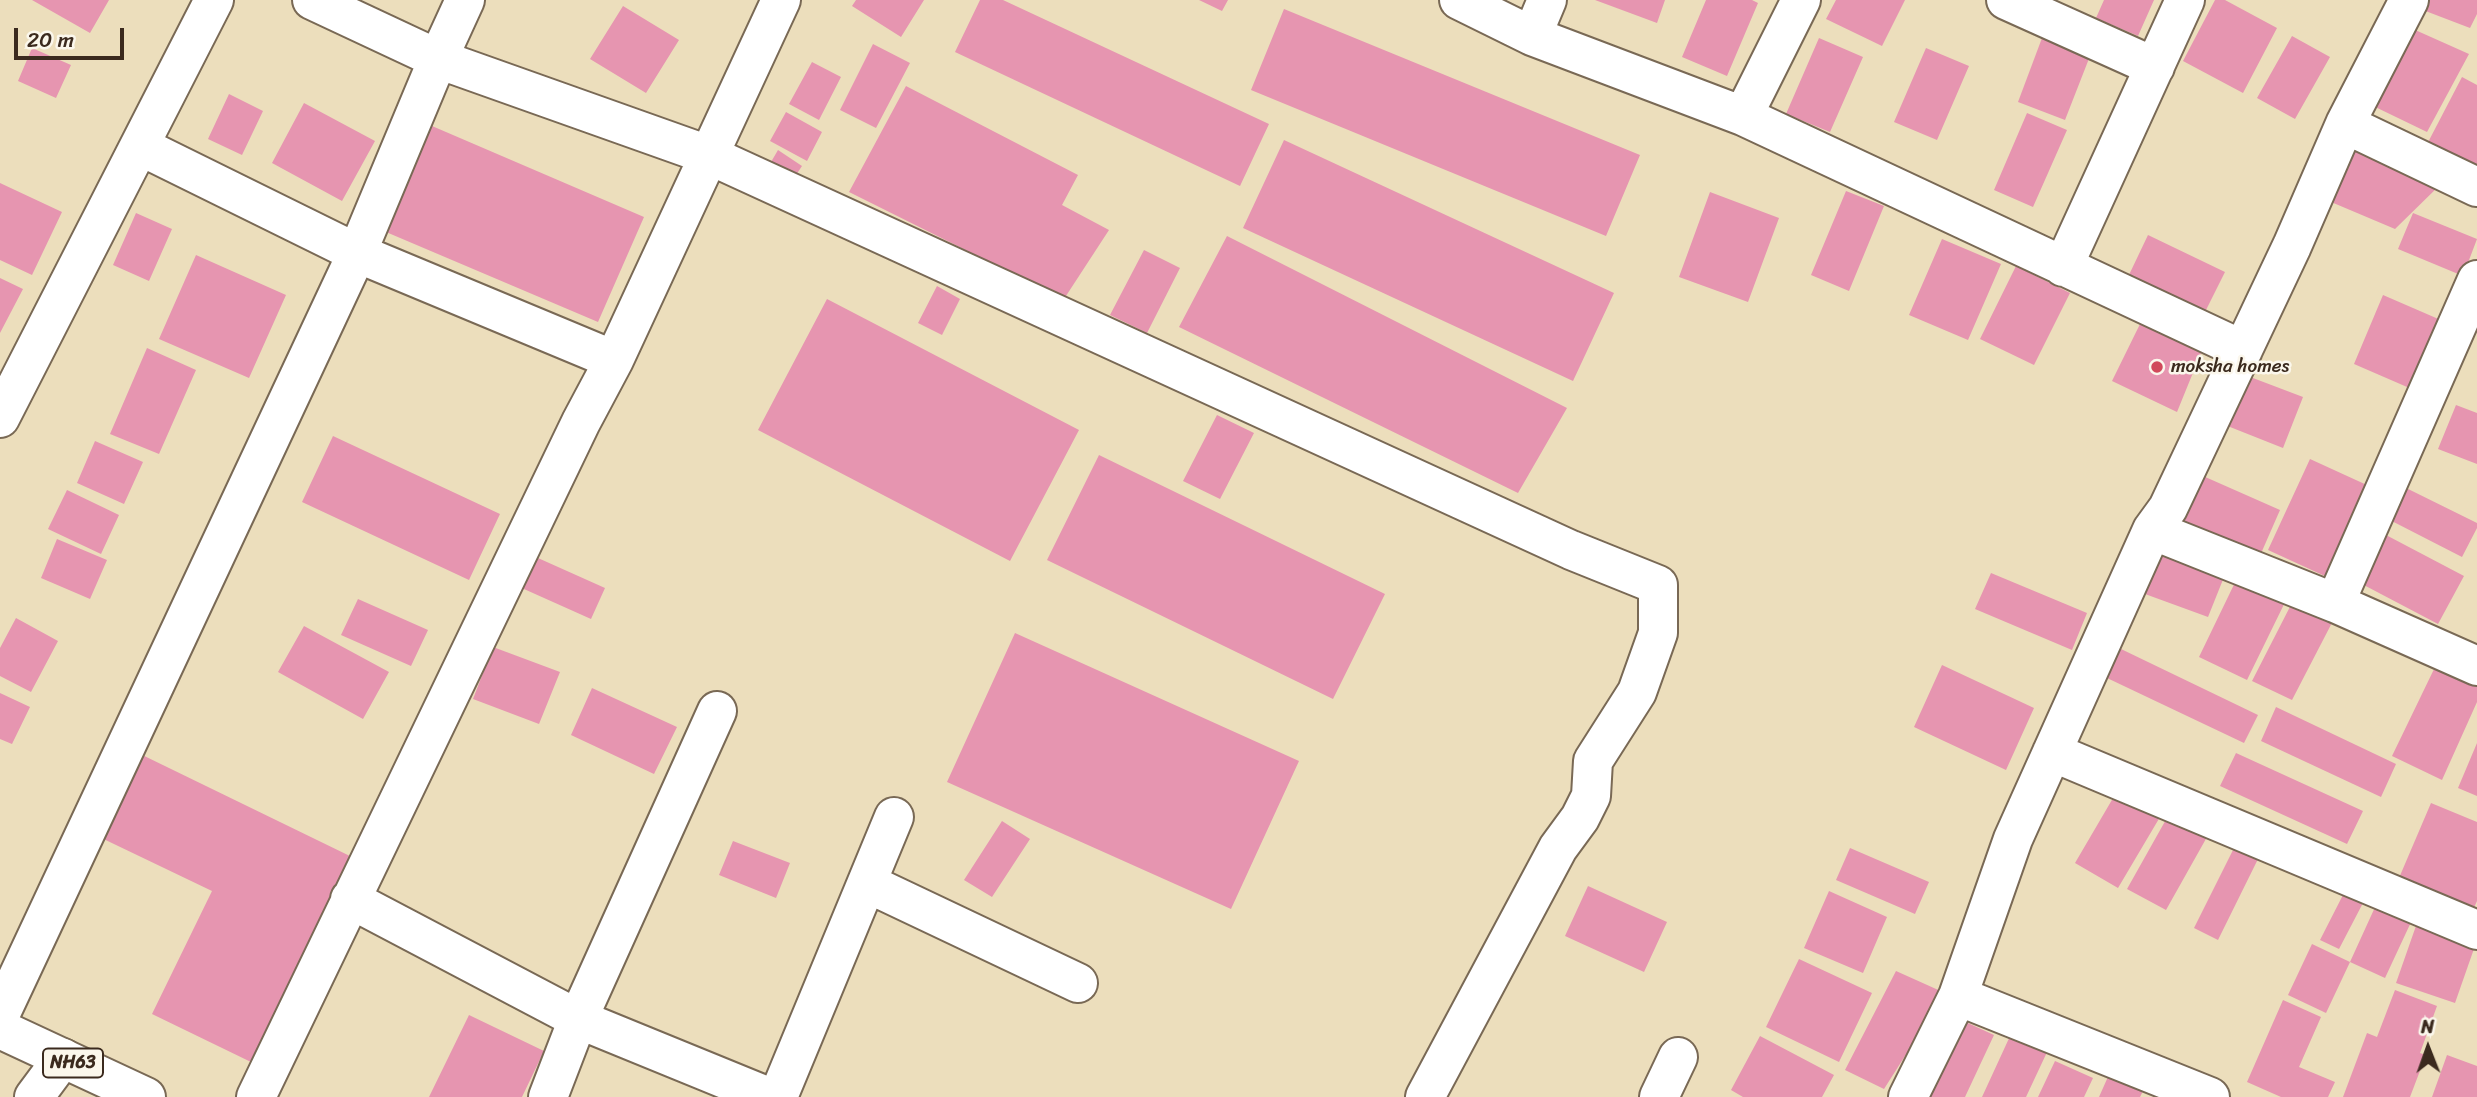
<!DOCTYPE html>
<style>
body{margin:0}
#map{position:relative;width:2477px;height:1097px;overflow:hidden;background:#ecdebc;font-family:Sriracha,sans-serif}
canvas{display:block}
.north{position:absolute;left:2393px;top:1013px;width:70px;height:70px;-webkit-text-stroke:5px #fbf7ec;paint-order:stroke;rotate:359deg;font-size:19px;font-weight:700;line-height:28px;text-align:center;color:#3b2a1e}
.north::after{content:'';display:block;margin:auto;width:24px;height:32px;background:#3b2a1e;clip-path:polygon(50% 0,100% 100%,50% 72%,0 100%)}
.scale{position:absolute;left:14px;top:28px;width:110px;height:32px;box-sizing:border-box;border:4px solid #3b2a1e;border-top:0;padding-left:9px;font-size:21px;line-height:24px;white-space:nowrap;color:#3b2a1e;-webkit-text-stroke:5px #fbf7ec;paint-order:stroke}
</style>
<div id="map">
<canvas width="2477" height="1097"></canvas>
<div class="north">N</div>
<div class="scale">20 m</div>
</div>
<script>
const ctx = document.querySelector('canvas').getContext('2d');
ctx.lineJoin = 'round';
function fill(path, color) { ctx.fillStyle = color; ctx.fill(path, 'evenodd'); }
const poly = rows => new Path2D(rows.map(r => 'M' + r).join(''));
function strokePath(path, color, width, dash) { ctx.strokeStyle = color; ctx.lineWidth = width; ctx.lineCap = dash ? 'butt' : 'round'; ctx.setLineDash(dash || []); ctx.stroke(path); }
function write(font, color, halo, rows, align = 'center') {
  ctx.font = font + ' Sriracha,sans-serif'; ctx.lineWidth = 5; ctx.setLineDash([]); ctx.textBaseline = 'middle'; ctx.strokeStyle = halo; ctx.fillStyle = color; for (const [text, x, y, turn = 0] of rows) {
    ctx.save(); ctx.translate(x, y); ctx.rotate((+turn || 0) * Math.PI / 180); ctx.textAlign = isNaN(turn) ? turn : align; if (halo) ctx.strokeText(text, 0, 0); ctx.fillText(text, 0, 0); ctx.restore();
  }
}
fill(poly([
 [32,0,109,0,90,33],
 [856,0,924,0,901,37,852,6],
 [980,0,1003,0,1269,124,1240,186,955,52],
 [1199,0,1228,0,1222,11],
 [1595,0,1665,0,1657,23],
 [1706,0,1752,0,1758,3,1727,76,1682,57],
 [1836,0,1905,0,1882,46,1826,19],
 [2104,0,2154,0,2138,36,2096,18],
 [2215,0,2225,0,2277,28,2243,93,2183,61],
 [2419,0,2477,0,2477,14,2470,28,2415,7],
 [623,6,679,40,646,93,590,59],
 [1284,9,1640,155,1606,236,1251,90],
 [2404,25,2469,54,2427,132,2367,103],
 [2292,36,2330,57,2295,119,2257,98],
 [1819,38,1863,57,1830,132,1786,114],
 [2042,38,2090,56,2065,120,2018,102],
 [873,44,910,63,876,128,840,110],
 [32,48,71,65,56,98,18,81],
 [1926,48,1969,66,1937,140,1894,122],
 [812,62,841,77,819,120,789,104],
 [2462,77,2477,85,2477,175,2424,150],
 [906,86,1078,175,1062,205,1109,230,1064,299,849,192],
 [229,94,263,111,242,155,208,139],
 [304,103,375,141,342,201,272,163],
 [786,112,822,132,807,161,770,141],
 [2027,113,2067,130,2033,207,1994,190],
 [432,126,644,217,598,322,386,232],
 [1284,140,1614,293,1573,381,1243,228],
 [2349,143,2442,183,2395,229,2324,199],
 [778,150,802,166,794,178,771,162],
 [0,183,62,212,32,275,0,260],
 [1846,191,1884,206,1849,291,1811,275],
 [1710,192,1779,218,1748,302,1679,277],
 [136,213,172,229,149,281,113,265],
 [2413,213,2477,239,2463,276,2398,249],
 [2148,235,2225,272,2204,314,2128,277],
 [1227,236,1567,408,1518,493,1179,327],
 [1942,239,2001,264,1968,340,1909,315],
 [1144,250,1180,268,1147,333,1110,315],
 [196,255,286,295,249,378,159,339],
 [2016,266,2070,293,2034,365,1980,339],
 [0,278,23,289,0,333],
 [937,286,960,299,942,335,918,323],
 [2383,295,2443,321,2414,390,2354,364],
 [827,299,1079,430,1010,561,758,430],
 [2141,322,2201,353,2177,412,2112,381],
 [147,348,196,370,159,454,110,434],
 [2245,375,2303,397,2283,448,2225,425],
 [2456,405,2477,413,2477,464,2438,449],
 [1217,415,1254,433,1220,499,1183,481],
 [333,436,500,514,469,580,302,502],
 [95,441,143,462,124,504,77,483],
 [1099,455,1385,594,1333,699,1047,560],
 [2310,459,2369,486,2327,577,2268,550],
 [2203,476,2280,510,2259,558,2181,524],
 [2398,484,2477,523,2477,528,2462,557,2382,516],
 [67,490,119,515,101,554,48,529],
 [2386,535,2464,576,2438,624,2360,583],
 [57,539,107,560,90,599,41,578],
 [2164,543,2228,567,2208,617,2145,594],
 [529,554,605,588,591,619,515,585],
 [2242,568,2290,592,2247,680,2199,657],
 [1991,573,2087,613,2072,650,1975,609],
 [2296,595,2336,615,2292,700,2252,681],
 [358,599,428,630,411,666,341,635],
 [16,618,58,641,31,692,0,676,0,648],
 [304,626,389,672,363,719,278,672],
 [1015,633,1299,761,1231,909,947,782],
 [493,647,560,672,539,724,473,699],
 [2121,649,2258,715,2244,743,2107,678],
 [1942,665,2034,708,2006,770,1914,727],
 [2436,665,2477,683,2477,702,2442,780,2392,756],
 [592,688,677,727,654,774,571,735],
 [0,693,30,707,12,744,0,739],
 [2276,707,2396,764,2381,797,2261,741],
 [2477,743,2477,796,2458,788],
 [132,750,354,858,253,1063,152,1014,212,891,91,833],
 [2236,753,2363,811,2347,844,2220,786],
 [2116,793,2160,817,2118,888,2075,863],
 [2431,803,2477,822,2477,901,2473,910,2399,878],
 [2168,816,2207,837,2166,910,2127,889],
 [1002,821,1030,839,992,897,964,880],
 [733,841,790,863,776,898,719,875],
 [1850,848,1929,882,1915,914,1836,880],
 [2234,848,2258,859,2218,940,2194,928],
 [1588,886,1667,922,1644,972,1565,936],
 [1829,891,1887,917,1863,973,1804,948],
 [2345,891,2364,901,2339,949,2320,940],
 [2376,905,2412,920,2385,978,2350,962,2326,1013,2288,995,2312,944,2350,962],
 [2417,923,2476,943,2455,1003,2396,983],
 [1799,959,1872,993,1839,1062,1766,1027],
 [1896,971,1945,993,1884,1089,1845,1070],
 [2395,990,2437,1006,2420,1053,2426,1055,2410,1097,2343,1097,2367,1033,2377,1037],
 [2283,1000,2321,1017,2299,1067,2335,1082,2328,1097,2281,1097,2247,1082],
 [469,1015,544,1051,522,1097,429,1097],
 [1957,1018,1994,1035,1965,1097,1919,1097],
 [2011,1034,2048,1050,2026,1097,1982,1097],
 [1760,1036,1834,1075,1822,1097,1743,1097,1731,1090],
 [2447,1055,2477,1066,2477,1097,2432,1097],
 [2055,1061,2093,1078,2084,1097,2038,1097],
 [2111,1070,2146,1085,2140,1097,2099,1097]
]), '#e695b0');
const minor = poly([
 [312,0,438,59,711,156,1571,550,1658,585,1658,633,1637,692,1593,761,1591,796,1580,818,1558,848,1425,1097],
 [1459,0,1532,36,1547,0],
 [2006,0,2155,67],
 [1532,36,1743,116,2243,350],
 [1743,116,1801,0],
 [2345,124,2477,187],
 [140,146,357,253,614,360],
 [2063,267,2185,0],
 [0,418,214,0],
 [2152,530,2335,603,2477,666],
 [2335,603,2477,280],
 [2052,752,2477,930],
 [867,883,1078,983],
 [350,899,578,1019,769,1097],
 [1958,996,2210,1097],
 [0,1015,357,253,438,59,465,0],
 [34,1097,63,1058],
 [256,1097,581,422,614,360,781,0],
 [548,1097,578,1019,717,711],
 [778,1097,894,817],
 [1659,1097,1678,1057],
 [1908,1097,1958,996,2013,839,2152,530,2168,508,2292,246,2345,124,2409,0]
]);
const highway = poly([
 [0,1029,146,1097]
]);
strokePath(minor, '#796955', 42);
strokePath(highway, '#796955', 42);
strokePath(minor, '#fff', 38);
strokePath(highway, '#fff', 38);
for (const [x, y, r, color] of [
 [2157,367,7,"#d1495b"]
]) { const dot = new Path2D(); dot.arc(x, y, r, 0, 2 * Math.PI); ctx.fillStyle = color; ctx.fill(dot); strokePath(dot, '#fbf7ec', 2.5); }
for (const [x, y, w] of [
 [73,1063,60]
]) { const box = new Path2D(); box.roundRect(x - w / 2, y - 14.5, w, 29, 5); ctx.fillStyle = '#fbf7ec'; ctx.fill(box); strokePath(box, '#3b2a1e', 2); }
write('bold 18px', '#3b2a1e', null, [
 ["NH63",73,1063]
]);
write('19px', '#3b2a1e', '#fbf7ec', [
 ["moksha homes",2171,367]
], 'left');
</script>
